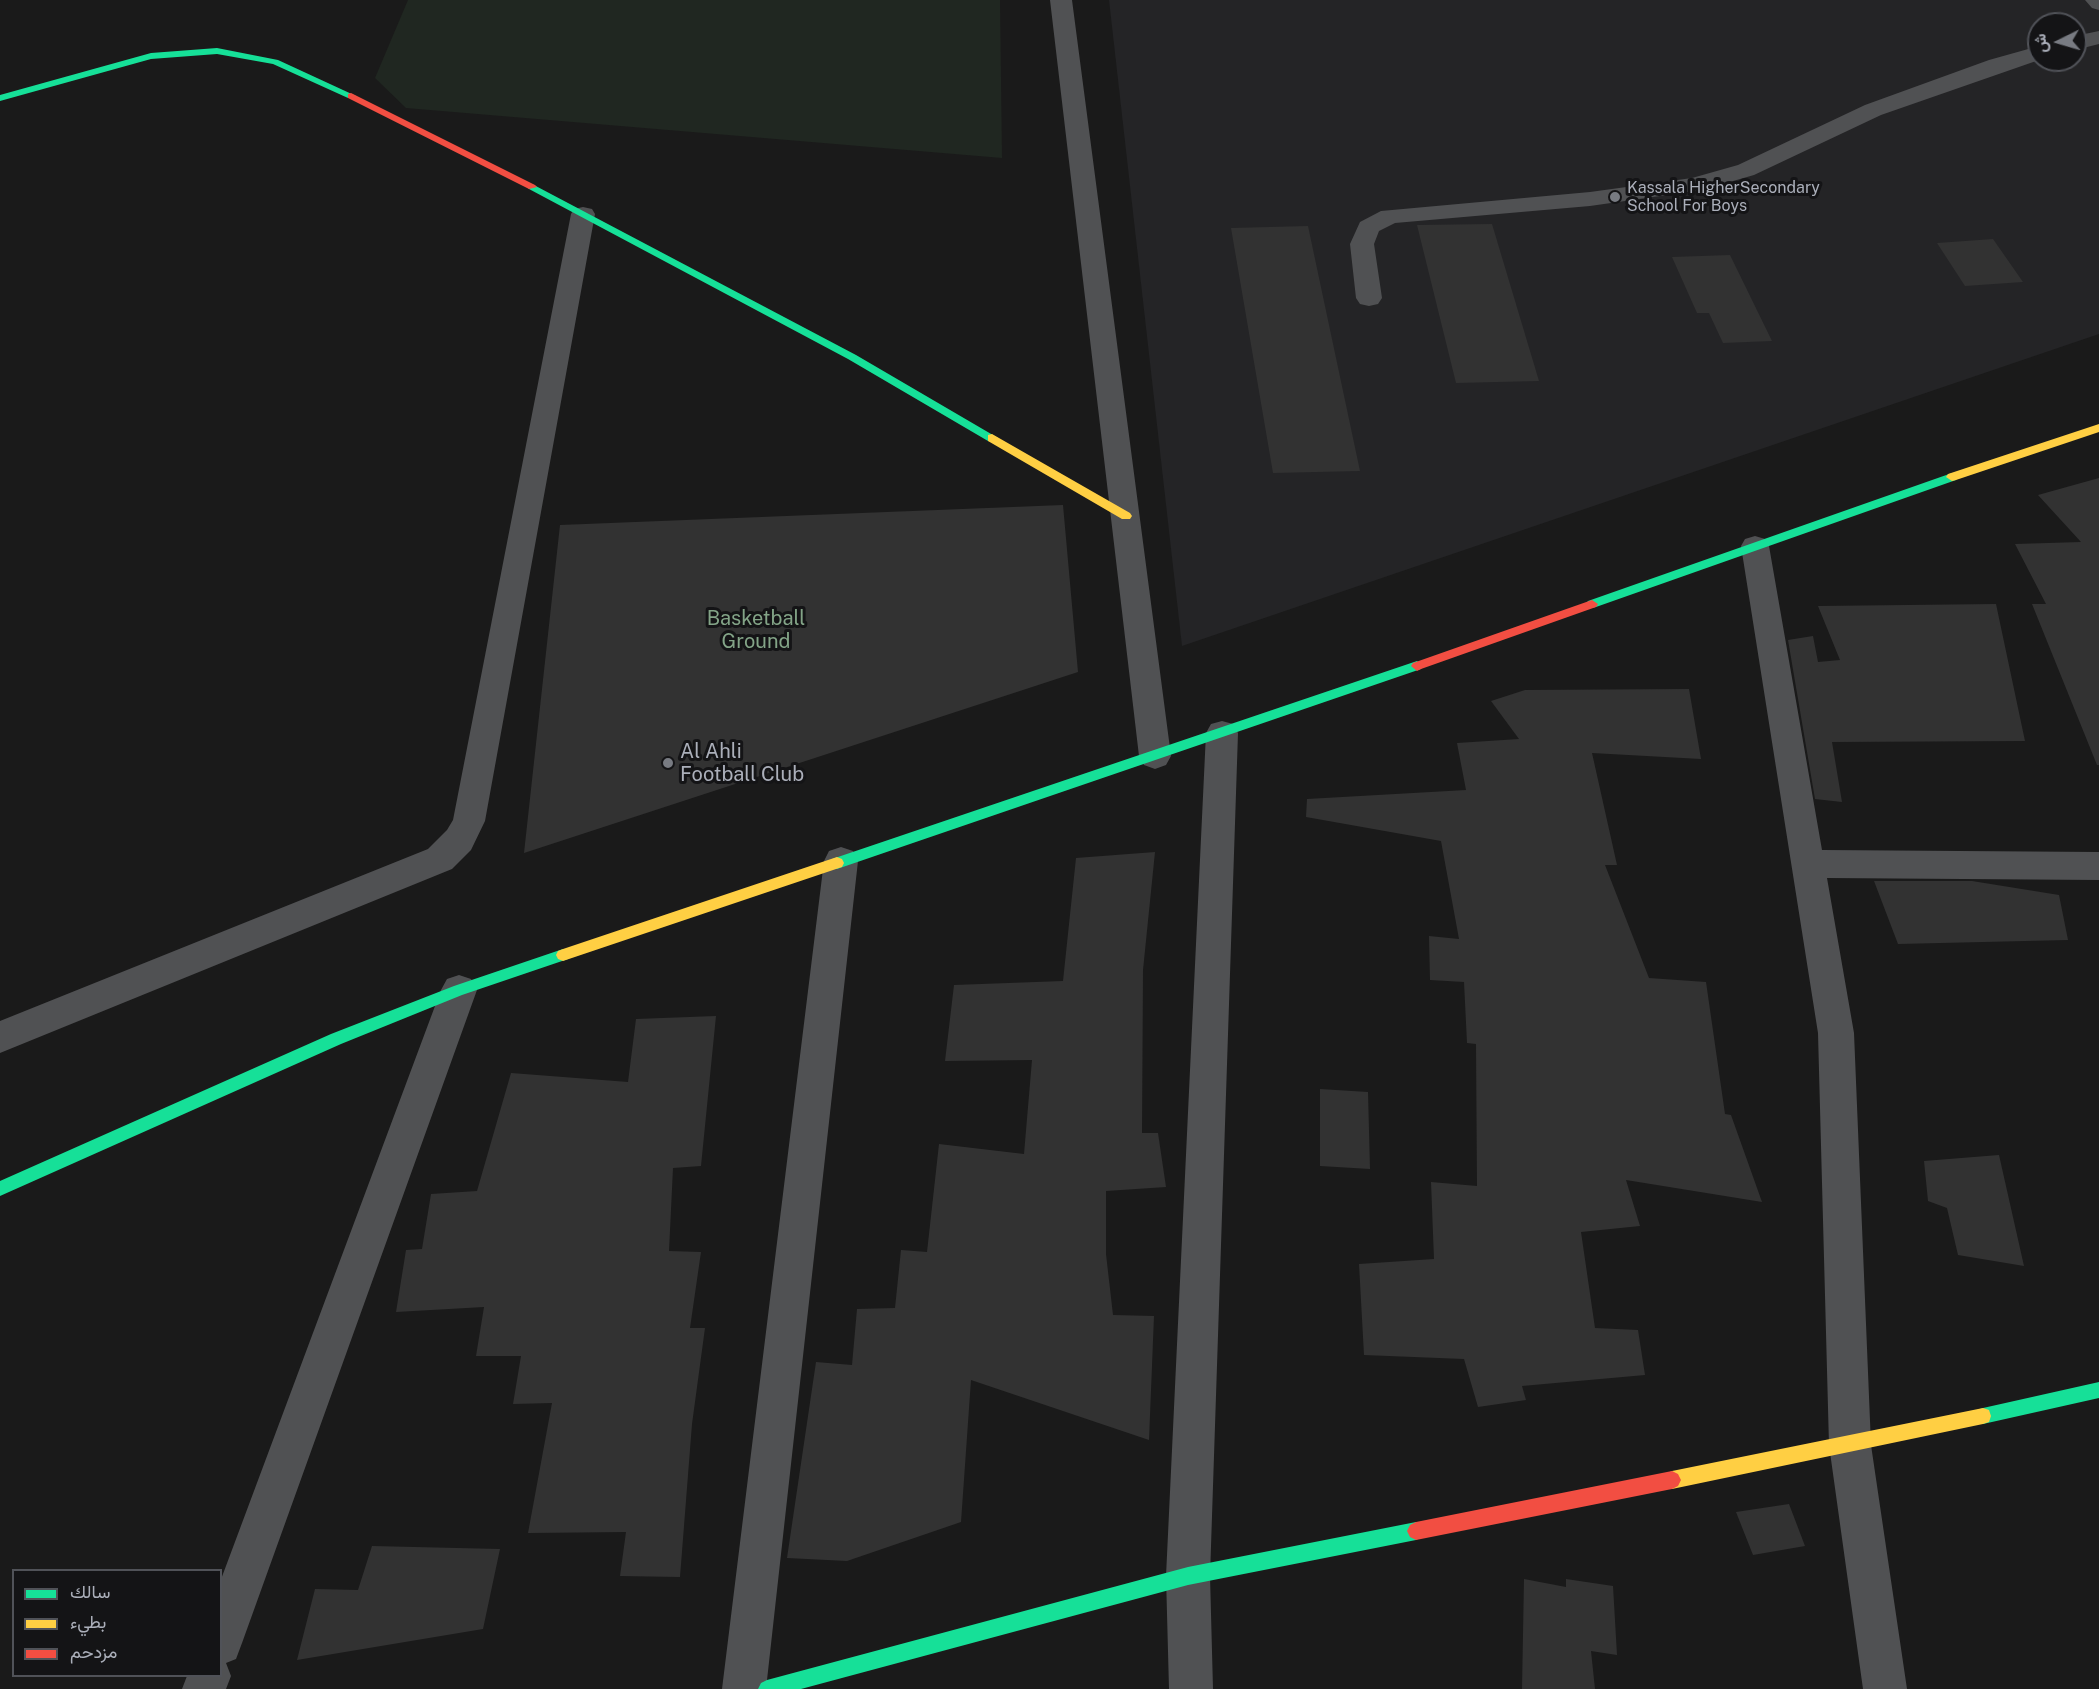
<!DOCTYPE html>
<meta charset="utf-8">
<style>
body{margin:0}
#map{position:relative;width:2099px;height:1689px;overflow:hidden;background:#1a1a1a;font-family:"Public Sans",Vazirmatn,sans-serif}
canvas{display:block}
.legend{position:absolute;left:12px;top:1569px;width:210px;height:108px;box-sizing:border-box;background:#141416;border:2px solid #505258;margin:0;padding:8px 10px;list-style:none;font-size:18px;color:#abafba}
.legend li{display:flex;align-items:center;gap:12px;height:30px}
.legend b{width:30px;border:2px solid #505258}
.north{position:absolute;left:2027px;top:12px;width:60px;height:60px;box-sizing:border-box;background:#141416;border:2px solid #505258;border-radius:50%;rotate:265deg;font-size:16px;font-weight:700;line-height:24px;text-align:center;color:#abafba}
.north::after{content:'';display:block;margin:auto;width:21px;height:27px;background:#787b82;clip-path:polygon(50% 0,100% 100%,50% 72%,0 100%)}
</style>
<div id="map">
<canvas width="2099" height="1689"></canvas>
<ul class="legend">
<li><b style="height:8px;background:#16e098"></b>سالك</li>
<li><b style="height:8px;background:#ffcf43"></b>بطيء</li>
<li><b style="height:8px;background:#f24e42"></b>مزدحم</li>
</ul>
<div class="north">ش</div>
</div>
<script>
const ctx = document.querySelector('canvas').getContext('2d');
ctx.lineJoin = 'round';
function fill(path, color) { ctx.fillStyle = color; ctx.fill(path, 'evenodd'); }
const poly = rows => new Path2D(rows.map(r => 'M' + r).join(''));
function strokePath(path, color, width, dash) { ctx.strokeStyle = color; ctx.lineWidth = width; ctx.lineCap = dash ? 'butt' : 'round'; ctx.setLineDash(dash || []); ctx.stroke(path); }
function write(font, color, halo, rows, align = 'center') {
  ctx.font = font + ' "Public Sans",sans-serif'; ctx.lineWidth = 6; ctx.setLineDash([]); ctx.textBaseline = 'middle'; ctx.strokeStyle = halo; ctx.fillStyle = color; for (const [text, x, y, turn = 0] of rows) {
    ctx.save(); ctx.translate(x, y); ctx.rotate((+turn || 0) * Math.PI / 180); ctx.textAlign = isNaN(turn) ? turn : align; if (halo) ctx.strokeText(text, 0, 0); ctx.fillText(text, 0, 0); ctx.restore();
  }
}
fill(poly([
 [1109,0,2099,0,2099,334,1182,646],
 [2039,24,2075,24,2075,60,2039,60]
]), '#242426');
fill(poly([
 [408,0,1000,0,1002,158,406,108,375,78]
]), '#202721');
fill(poly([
 [1492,224,1539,381,1456,383,1417,225],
 [1308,226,1360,471,1273,473,1231,228],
 [1993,239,2023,282,1965,286,1937,243],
 [1730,255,1772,341,1723,343,1709,313,1697,313,1672,257],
 [2099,478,2099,765,2097,765,2032,604,2046,604,2015,544,2081,542,2038,495],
 [1063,505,1078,672,524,853,560,525],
 [1996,604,2025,741,1832,742,1842,802,1815,799,1788,640,1813,636,1818,662,1840,660,1818,606],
 [1689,689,1701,759,1592,753,1617,865,1605,865,1649,978,1706,982,1725,1114,1731,1115,1762,1202,1626,1180,1640,1226,1581,1232,1595,1328,1638,1330,1645,1375,1522,1386,1526,1400,1478,1407,1464,1359,1364,1355,1359,1264,1434,1259,1431,1182,1477,1186,1476,1044,1467,1043,1464,982,1430,980,1429,936,1459,939,1441,841,1306,817,1307,799,1466,790,1457,743,1519,739,1491,701,1525,690],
 [1155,852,1143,970,1142,1133,1158,1133,1166,1187,1106,1191,1106,1254,1113,1315,1154,1316,1149,1440,971,1380,961,1522,847,1561,787,1558,816,1362,852,1365,857,1309,895,1308,901,1250,927,1252,939,1144,1024,1154,1032,1060,945,1061,954,985,1063,981,1076,858],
 [1874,881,1972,881,2059,895,2068,940,1898,944],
 [716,1016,701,1166,673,1168,669,1251,701,1252,690,1328,705,1328,692,1424,680,1577,620,1576,626,1532,528,1533,552,1403,513,1404,521,1356,476,1356,484,1307,396,1312,406,1250,422,1249,431,1194,477,1191,511,1073,628,1082,636,1019],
 [1320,1089,1368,1092,1370,1169,1320,1166],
 [1999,1155,2024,1266,1958,1255,1947,1208,1928,1201,1924,1161],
 [1789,1504,1805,1546,1753,1555,1736,1512],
 [372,1546,500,1549,483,1629,297,1660,315,1589,358,1590],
 [1524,1579,1566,1587,1566,1579,1613,1586,1617,1655,1591,1651,1595,1689,1522,1689]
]), '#323232');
fill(poly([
 [2085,0,2099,0,2099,10,2092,8,2085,0],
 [2099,31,2099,44,2075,50,2075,36,2099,31],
 [2039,46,2039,60,1881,115,1754,175,1702,190,1590,206,1395,223,1379,231,1374,244,1382,298,1378,304,1369,306,1360,304,1356,298,1350,244,1360,222,1381,211,1590,192,1692,178,1738,165,1865,105,1989,60,2039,46]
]), '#505153');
fill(poly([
 [1050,0,1072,0,1171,756,1166,765,1155,769,1144,765,1139,756,1050,0],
 [583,207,592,209,595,214,485,821,471,850,452,869,0,1053,0,1021,428,849,447,830,453,820,571,214,574,209,583,207],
 [1755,536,1765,539,1769,546,1822,850,2099,852,2099,880,1827,878,1854,1033,1871,1445,1907,1689,1863,1689,1829,1445,1818,1033,1741,546,1745,539,1755,536],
 [1222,721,1233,724,1238,733,1210,1576,1213,1689,1169,1689,1166,1576,1206,733,1211,724,1222,721],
 [841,847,853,851,858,861,766,1689,722,1689,824,861,829,851,841,847],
 [459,975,471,979,477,990,242,1643,236,1659,226,1663,231,1676,226,1689,182,1689,187,1676,220,1676,220,1582,441,990,447,979,459,975]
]), '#505153');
fill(poly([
 [217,48,278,60,356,96,348,98,273,64,217,54,151,59,0,101,0,95,151,53,217,48],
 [532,184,856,355,998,438,992,442,988,441,848,359,529,189,527,187,532,184],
 [1952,473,1958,477,1956,480,1596,607,1592,608,1586,604,1588,601,1952,473],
 [1417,661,1423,666,1421,669,837,869,832,867,830,863,832,859,1417,661],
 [563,949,568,951,570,955,568,959,462,995,341,1044,0,1196,0,1181,331,1034,454,986,563,949],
 [2099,1382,2099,1398,1983,1424,1977,1422,1975,1416,1977,1410,1983,1408,2099,1382],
 [1416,1522,1422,1525,1425,1531,1422,1537,1416,1540,1188,1585,801,1689,758,1689,761,1683,767,1680,1188,1567,1416,1522]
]), '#16e098');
fill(poly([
 [2099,424,2099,432,1956,480,1952,481,1946,477,1948,474,2099,424],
 [992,434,1130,513,1132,516,1130,519,1122,519,988,441,988,435,992,434],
 [837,857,842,859,844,863,842,867,563,961,558,959,556,955,558,951,563,949,837,857],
 [1983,1408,1989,1410,1991,1416,1989,1422,1983,1424,1672,1489,1666,1486,1663,1480,1666,1474,1672,1471,1983,1408]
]), '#ffcf43');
fill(poly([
 [351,93,535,185,537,187,529,189,348,98,348,94,351,93],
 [1592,600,1598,604,1596,607,1421,669,1417,671,1411,666,1413,663,1592,600],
 [1672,1471,1678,1474,1681,1480,1678,1486,1672,1489,1416,1540,1410,1537,1407,1531,1410,1525,1416,1522,1672,1471]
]), '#f24e42');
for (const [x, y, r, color] of [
 [1615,197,6,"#787b82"],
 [668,763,6,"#787b82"]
]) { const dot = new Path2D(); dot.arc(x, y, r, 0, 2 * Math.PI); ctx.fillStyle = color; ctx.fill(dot); strokePath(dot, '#141416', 2); }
write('16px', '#abafba', '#141416', [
 ["Kassala HigherSecondary",1627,188],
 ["School For Boys",1627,206]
], 'left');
write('20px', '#83a487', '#141416', [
 ["Basketball",756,619],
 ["Ground",756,642]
]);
write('20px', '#abafba', '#141416', [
 ["Al Ahli",680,752],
 ["Football Club",680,775]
], 'left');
</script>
